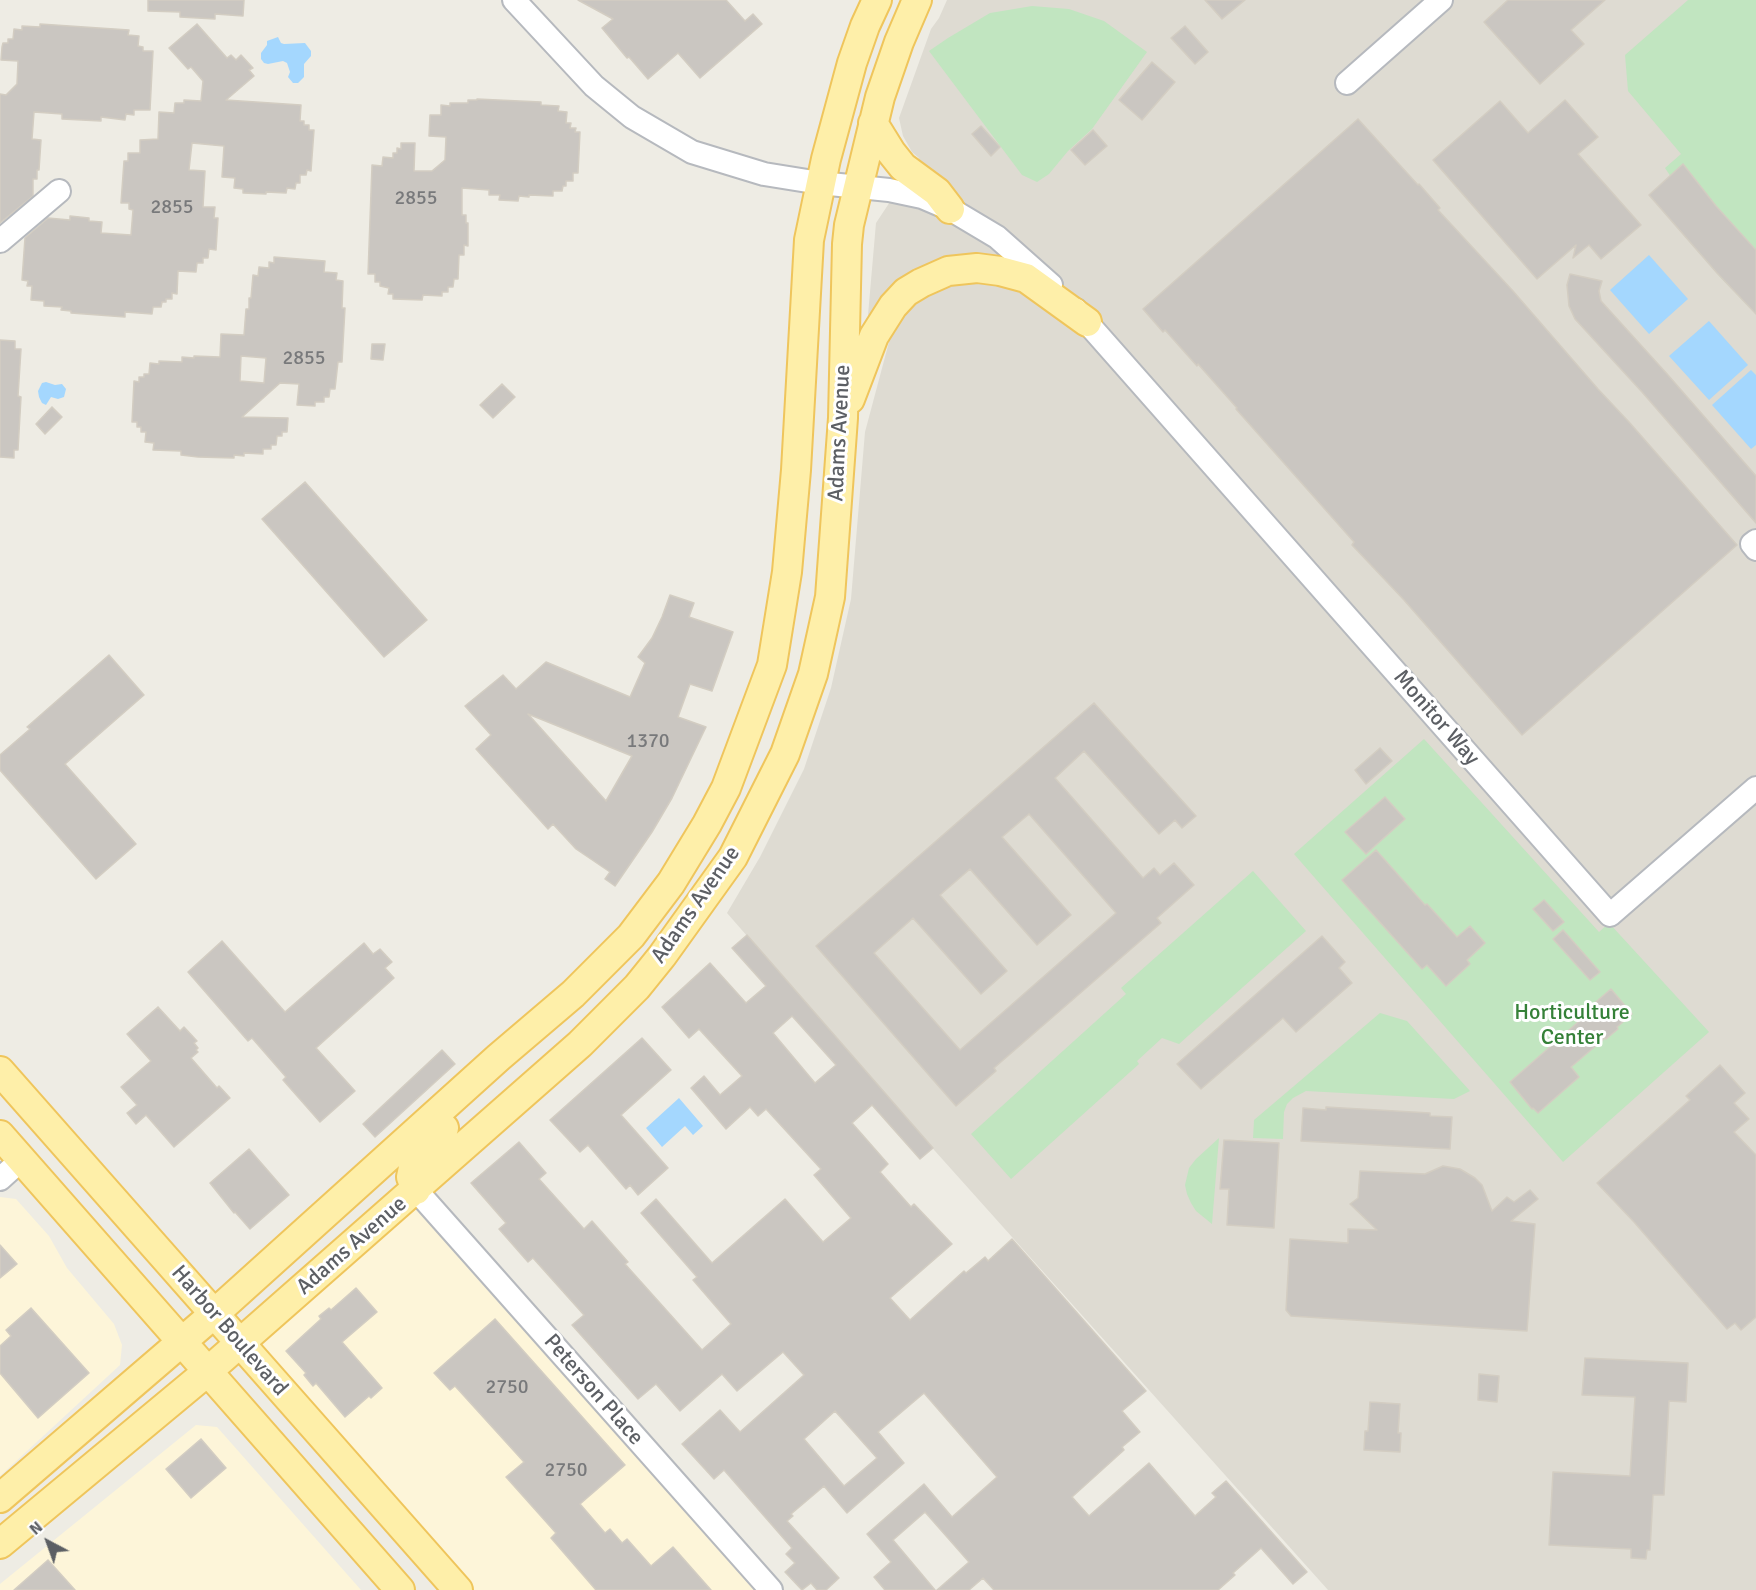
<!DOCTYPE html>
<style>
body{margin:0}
#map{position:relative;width:1756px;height:1590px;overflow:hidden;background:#eeece4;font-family:Signika,sans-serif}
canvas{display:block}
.north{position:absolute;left:18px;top:1512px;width:60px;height:60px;-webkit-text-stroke:4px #fff;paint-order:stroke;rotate:319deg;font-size:16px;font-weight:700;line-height:24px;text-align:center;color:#5c5f64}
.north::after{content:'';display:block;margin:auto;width:21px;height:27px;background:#5c5f64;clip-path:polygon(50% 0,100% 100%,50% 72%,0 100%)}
</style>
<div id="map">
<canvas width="1756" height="1590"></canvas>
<div class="north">N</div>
</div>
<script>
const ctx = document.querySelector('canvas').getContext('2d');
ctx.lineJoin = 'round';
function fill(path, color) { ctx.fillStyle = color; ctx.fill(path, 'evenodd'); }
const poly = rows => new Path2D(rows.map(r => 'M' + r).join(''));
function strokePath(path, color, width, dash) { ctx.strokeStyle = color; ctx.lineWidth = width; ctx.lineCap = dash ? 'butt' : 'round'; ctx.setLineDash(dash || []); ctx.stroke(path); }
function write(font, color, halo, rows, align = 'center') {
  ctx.font = font + ' Signika,sans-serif'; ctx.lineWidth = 6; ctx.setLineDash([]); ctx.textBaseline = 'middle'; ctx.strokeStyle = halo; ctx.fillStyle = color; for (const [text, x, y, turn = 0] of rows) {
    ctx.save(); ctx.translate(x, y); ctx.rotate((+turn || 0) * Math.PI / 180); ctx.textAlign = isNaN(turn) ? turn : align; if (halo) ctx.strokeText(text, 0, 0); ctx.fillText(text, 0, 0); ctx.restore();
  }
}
fill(poly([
 [0,1197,16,1199,49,1236,67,1268,114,1324,122,1345,120,1365,0,1476],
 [413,1203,754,1590,474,1590,255,1342],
 [196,1425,217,1427,361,1590,0,1590,0,1584]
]), '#fdf5d9');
fill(poly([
 [947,0,1756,0,1756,1590,1328,1590,935,1151,727,913,760,857,804,769,831,688,851,599,865,432,889,342,868,315,876,223,919,158,912,152,903,136,899,118,931,29,939,18]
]), '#dedbd2');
fill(poly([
 [1688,0,1756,0,1756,310,1753,311,1721,278,1649,195,1671,177,1665,168,1681,154,1628,91,1625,55],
 [1032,6,1069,9,1104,21,1147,52,1092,129,1068,151,1049,174,1037,182,1022,175,929,51,948,38,990,13],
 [1424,739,1599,932,1609,923,1709,1032,1563,1162,1294,854],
 [1253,871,1306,931,1179,1044,1162,1038,1137,1061,1139,1064,1011,1179,971,1134,1126,994,1121,988],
 [1380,1013,1407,1021,1470,1091,1454,1099,1306,1091,1293,1098,1287,1104,1284,1112,1283,1139,1253,1138,1254,1120],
 [1219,1138,1212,1224,1196,1211,1191,1203,1187,1194,1185,1185,1189,1168,1196,1159]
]), '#c1e5c0');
fill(poly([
 [278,37,281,43,284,44,305,43,311,51,311,56,304,64,304,77,298,83,293,83,288,77,290,72,287,63,283,61,268,64,264,63,261,59,261,53,267,45,267,41],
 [1649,255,1688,299,1649,334,1610,290],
 [1709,321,1748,365,1709,400,1669,356],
 [1751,370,1756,375,1756,445,1751,449,1712,405],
 [46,382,55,385,62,384,66,389,64,397,58,399,51,397,46,405,42,403,39,397,38,391,42,383],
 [679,1098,703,1126,693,1135,685,1126,662,1147,646,1128]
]), '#a4d7fe');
const building = poly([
 [148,0,244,0,243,16,215,14,215,19,180,17,180,12,148,11,148,0],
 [578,0,726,0,745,21,753,14,762,24,700,78,678,53,648,79,629,57,627,58,602,28,613,19,578,0],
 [1205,0,1245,0,1222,19,1205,0],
 [1508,0,1605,0,1571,30,1584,44,1540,84,1484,22,1508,0],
 [40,24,129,30,128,35,139,36,138,46,143,47,143,51,153,51,150,110,134,110,134,115,126,114,125,120,101,117,101,121,62,119,62,114,34,112,32,139,41,140,39,170,37,170,37,179,33,179,33,196,0,223,0,94,6,95,17,84,18,61,1,60,2,47,3,43,8,43,8,39,13,39,14,29,22,30,22,26,40,27,40,24],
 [197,24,227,58,231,55,236,60,241,55,253,68,249,70,254,76,226,100,301,105,300,121,304,121,304,125,309,125,309,130,314,130,311,171,307,170,306,175,300,175,300,183,296,183,295,189,287,188,286,193,266,192,266,194,243,193,243,189,234,188,235,178,222,177,224,146,192,143,189,170,205,171,203,207,215,207,214,218,218,218,216,250,209,249,208,258,203,258,203,263,197,263,196,272,178,271,177,294,172,293,172,299,166,299,166,302,162,302,161,307,153,307,152,314,125,312,125,317,71,313,71,311,61,310,62,307,44,306,44,301,31,300,32,286,27,286,28,281,22,280,25,238,48,218,70,220,70,216,89,218,89,221,102,222,101,233,131,235,133,210,129,209,129,203,121,203,124,161,128,161,128,153,140,153,140,140,158,139,159,112,174,113,175,103,184,103,184,100,201,101,203,81,191,67,188,69,169,48,197,24],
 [1185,26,1208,52,1195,64,1171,38,1185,26],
 [1152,62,1175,82,1142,120,1119,100,1152,62],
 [477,99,541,102,541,105,559,106,558,111,567,112,566,123,571,123,570,128,576,128,575,132,580,132,578,173,573,173,573,181,566,181,566,186,563,186,562,191,553,191,553,196,529,195,529,197,519,196,518,201,499,200,500,195,489,195,489,190,462,188,462,215,466,215,466,223,468,223,468,246,464,245,464,255,459,255,458,279,454,279,453,287,448,287,448,292,442,292,442,296,423,295,422,300,393,299,393,294,388,294,389,288,380,286,380,282,375,282,375,274,368,274,372,165,382,166,383,157,393,158,393,153,397,153,397,148,401,149,401,143,415,143,414,171,432,171,445,160,446,137,429,136,430,115,441,115,441,105,450,106,450,103,468,103,468,100,477,100,477,99],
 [1565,100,1598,137,1578,154,1641,225,1601,259,1589,245,1573,258,1576,245,1537,279,1433,160,1500,101,1528,133,1565,100],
 [1358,119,1418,185,1419,184,1440,208,1438,210,1513,291,1598,389,1629,422,1737,545,1522,735,1404,600,1352,545,1354,542,1236,409,1237,408,1198,364,1197,366,1165,330,1163,332,1143,309,1358,119],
 [981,126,1000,147,991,156,972,134,981,126],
 [1093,130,1107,146,1085,165,1071,150,1093,130],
 [1683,164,1716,206,1756,250,1756,314,1717,273,1649,195,1683,164],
 [274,257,325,261,324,272,337,273,336,280,343,281,342,308,345,308,342,362,338,362,335,389,330,389,329,397,324,397,324,402,315,402,315,406,297,405,299,384,280,383,242,417,288,418,287,432,282,432,282,436,277,436,276,445,271,445,271,449,263,449,263,454,244,453,244,456,234,455,234,458,198,457,181,455,181,451,153,450,154,443,145,442,146,432,141,432,141,427,137,427,137,422,132,422,134,381,139,382,139,377,144,377,144,374,149,374,150,363,159,364,159,361,182,362,182,357,194,358,194,356,220,357,221,334,244,335,246,309,249,309,249,298,251,298,253,275,258,276,259,267,269,268,269,262,274,263,274,257],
 [241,356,266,358,264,383,240,381,241,356],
 [1570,274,1602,281,1599,291,1601,301,1668,375,1756,476,1756,523,1642,392,1575,319,1569,306,1567,285,1570,274],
 [0,340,15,341,15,349,21,349,18,396,21,397,18,450,14,450,14,458,0,457,0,340],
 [372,344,385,344,383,360,371,359,372,344],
 [502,384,515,397,493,418,480,405,502,384],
 [52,407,62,417,45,434,36,424,52,407],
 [305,482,427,620,384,657,262,519,305,482],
 [670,595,694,603,689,617,733,632,712,691,690,684,678,717,706,727,672,798,652,832,615,886,605,879,610,872,576,849,553,824,548,829,476,749,491,735,465,706,503,675,516,689,546,662,630,697,645,663,638,657,652,638,662,617,670,595],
 [528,714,632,756,606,801,528,714],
 [109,655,144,695,65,764,136,844,96,879,0,770,0,755,30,729,27,727,109,655],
 [1094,703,1196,816,1182,828,1175,820,1159,834,1084,751,1055,778,1143,878,1154,868,1160,875,1174,863,1194,885,1157,918,1161,923,994,1068,996,1071,956,1106,816,946,1094,703],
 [1029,814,1116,913,960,1050,874,953,913,918,981,994,1007,971,940,895,970,869,1037,945,1071,915,1002,837,1029,814],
 [1380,748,1392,761,1366,784,1355,770,1380,748],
 [1385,797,1405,819,1366,854,1345,832,1385,797],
 [1376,850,1425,905,1427,904,1457,937,1470,926,1485,943,1467,960,1470,964,1446,986,1427,965,1422,969,1342,880,1376,850],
 [1544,900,1564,922,1553,931,1533,909,1544,900],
 [1563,930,1600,972,1590,980,1553,939,1563,930],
 [747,935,933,1148,920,1159,872,1105,852,1123,888,1164,880,1172,911,1207,914,1204,952,1244,890,1298,910,1320,964,1271,966,1273,985,1257,988,1261,1012,1239,1146,1391,1122,1411,1140,1432,1122,1447,1124,1450,1072,1497,1089,1516,1149,1463,1195,1516,1216,1497,1212,1493,1226,1481,1307,1572,1293,1584,1261,1548,1233,1573,1235,1575,1218,1590,994,1590,983,1578,969,1590,937,1590,969,1562,925,1512,893,1540,935,1590,885,1590,874,1577,891,1562,867,1534,924,1484,952,1517,997,1477,924,1393,878,1432,904,1463,847,1513,824,1486,791,1514,793,1516,787,1521,839,1578,826,1590,817,1590,811,1583,802,1590,785,1572,795,1563,786,1554,792,1548,724,1470,714,1479,682,1444,720,1410,740,1432,804,1375,783,1352,737,1391,722,1374,680,1411,656,1384,638,1399,572,1325,584,1315,533,1258,528,1262,499,1229,506,1223,471,1183,519,1142,546,1173,539,1179,584,1229,592,1221,628,1262,625,1264,702,1350,731,1324,693,1280,697,1277,641,1213,656,1199,712,1263,785,1199,823,1242,851,1218,814,1175,821,1169,766,1109,758,1116,750,1107,726,1129,691,1088,704,1076,720,1095,742,1076,699,1029,689,1038,662,1007,710,963,746,1003,766,986,732,948,747,935],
 [792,1016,836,1065,815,1083,773,1033,792,1016],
 [835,1411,877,1458,844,1486,804,1439,835,1411],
 [1322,936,1345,962,1339,968,1352,983,1296,1032,1283,1018,1201,1089,1177,1064,1322,936],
 [222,941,285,1012,364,943,373,954,380,949,392,962,385,968,394,978,316,1048,355,1091,320,1122,283,1080,286,1077,252,1038,248,1041,188,972,222,941],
 [1611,989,1632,1014,1617,1027,1618,1029,1606,1039,1605,1038,1571,1067,1579,1077,1538,1113,1533,1108,1532,1109,1510,1082,1585,1016,1583,1013,1611,989],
 [158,1007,180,1031,184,1027,197,1041,194,1043,198,1048,196,1050,198,1052,191,1058,217,1088,219,1086,230,1098,174,1147,146,1115,136,1124,127,1113,137,1105,121,1087,151,1061,127,1034,158,1007],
 [642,1038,671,1070,621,1115,668,1168,638,1195,630,1185,626,1189,588,1145,580,1152,550,1120,642,1038],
 [442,1050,455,1064,375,1137,363,1124,442,1050],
 [1720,1065,1745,1093,1734,1103,1749,1119,1734,1132,1756,1155,1756,1317,1741,1330,1735,1323,1727,1329,1634,1222,1597,1183,1690,1100,1686,1096,1720,1065],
 [1326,1107,1430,1113,1430,1116,1452,1117,1450,1149,1301,1141,1303,1108,1326,1110,1326,1107],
 [1224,1140,1279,1143,1274,1228,1227,1225,1229,1189,1220,1189,1224,1140],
 [249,1149,289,1195,250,1229,235,1212,234,1213,210,1183,249,1149],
 [1443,1166,1460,1169,1475,1178,1482,1185,1492,1211,1507,1197,1514,1202,1530,1190,1538,1199,1511,1221,1535,1224,1527,1331,1291,1316,1286,1310,1290,1239,1348,1243,1348,1229,1377,1230,1350,1204,1358,1198,1360,1171,1425,1174,1443,1166],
 [0,1245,17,1264,0,1278,0,1245],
 [356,1288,377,1312,342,1342,382,1388,371,1398,369,1396,345,1417,316,1383,313,1386,304,1375,306,1373,286,1351,321,1319,319,1316,329,1308,331,1310,356,1288],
 [31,1308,89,1373,38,1418,0,1373,0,1346,11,1336,6,1330,31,1308],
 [495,1319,625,1465,580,1504,605,1533,610,1529,622,1543,627,1539,651,1566,673,1547,711,1590,596,1590,551,1538,556,1533,506,1477,524,1462,455,1386,450,1390,434,1373,495,1319],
 [1585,1358,1688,1363,1686,1402,1669,1401,1664,1495,1653,1495,1650,1550,1647,1550,1646,1559,1631,1558,1631,1549,1549,1545,1553,1472,1630,1476,1635,1397,1582,1395,1585,1358],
 [1479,1374,1499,1376,1497,1402,1478,1400,1479,1374],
 [1370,1402,1400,1404,1398,1433,1401,1433,1400,1452,1364,1450,1365,1431,1368,1431,1370,1402],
 [201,1439,226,1468,191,1498,166,1469,201,1439],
 [48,1560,75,1590,14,1590,48,1560]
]);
fill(building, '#cac6c1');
strokePath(building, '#d3cdc2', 1.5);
const minor = poly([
 [514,0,594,86,632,117,692,152,764,174,820,183,889,190,922,197,950,209,997,237,1051,285],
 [1347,83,1441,0],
 [0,241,59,191],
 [1076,310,1610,915,1756,788],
 [1756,541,1752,544,1756,549],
 [0,1179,21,1160],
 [416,1190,771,1590]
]);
const major = poly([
 [873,123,891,152,903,167,937,192,950,209],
 [850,399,874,336,893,306,906,292,921,283,948,271,977,268,1000,271,1026,278,1087,322],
 [0,1071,458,1590],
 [0,1135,400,1590],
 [416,1190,411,1177,414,1163,430,1140,444,1128],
 [0,1498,214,1314,499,1057,573,994,631,936,671,883,707,824,726,788,772,665,787,572,796,470,809,240,826,159,852,63,865,26,877,0],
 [0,1544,207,1372,580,1044,637,987,662,956,733,857,785,754,813,674,830,597,843,418,847,244,849,225,880,97,899,42,917,0]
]);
strokePath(minor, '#b6b9be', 26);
strokePath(major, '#efc55c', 32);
strokePath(minor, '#fff', 22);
strokePath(major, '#feefa9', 28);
write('20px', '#78797b', null, [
 ["2855",416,199],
 ["2855",172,208],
 ["2855",304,359],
 ["1370",648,742],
 ["2750",507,1388],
 ["2750",566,1471]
]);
write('22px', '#5c5f64', '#fff', [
 ["Adams Avenue",840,433,-87],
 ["Monitor Way",1436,718,49],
 ["Adams Avenue",696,905,-55],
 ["Adams Avenue",352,1246,-41],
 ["Harbor Boulevard",229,1331,49],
 ["Peterson Place",593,1390,49]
]);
write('22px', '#358138', '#fff', [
 ["Horticulture",1572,1013],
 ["Center",1572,1038]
]);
</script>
